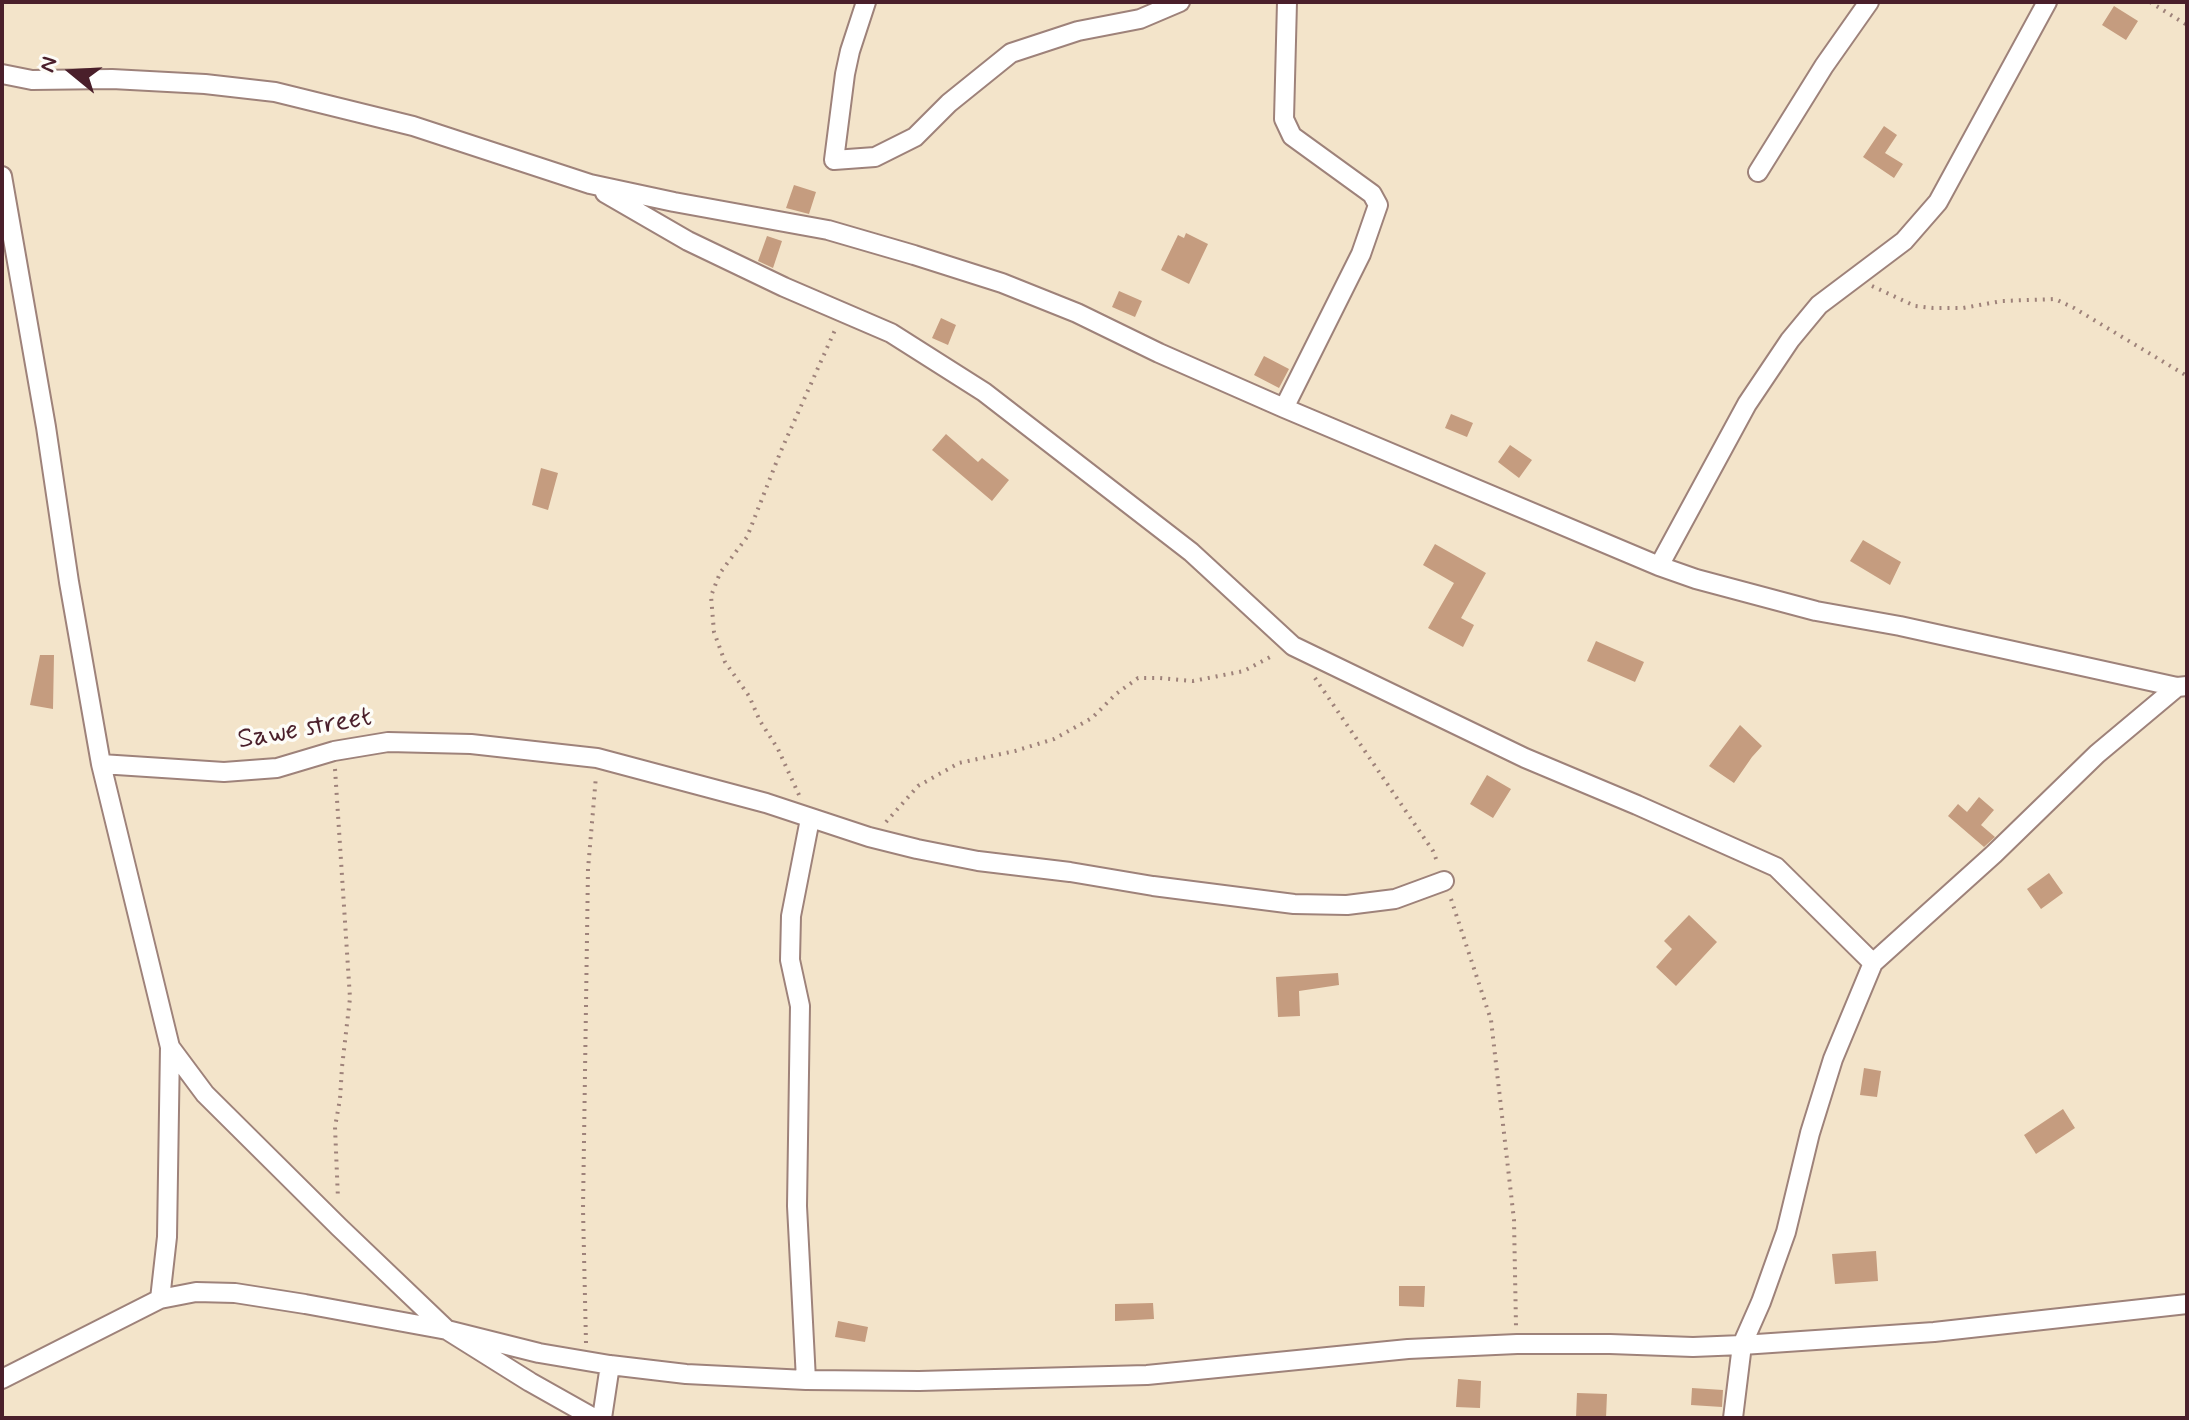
<!DOCTYPE html>
<style>
body{margin:0}
#map{position:relative;width:2189px;height:1420px;overflow:hidden;background:#f3e4ca;font-family:Mynerve,sans-serif}
canvas{display:block}
.frame{position:absolute;inset:0;border:4px solid #4a1f2b;pointer-events:none}
.north{position:absolute;left:32px;top:32px;width:80px;height:80px;-webkit-text-stroke:6px #fdfcf7;paint-order:stroke;rotate:288deg;font-size:22px;font-weight:700;line-height:32px;text-align:center;color:#4a1f2b}
.north::after{content:'';display:block;margin:auto;width:28px;height:36px;background:#4a1f2b;clip-path:polygon(50% 0,100% 100%,50% 72%,0 100%)}
</style>
<div id="map">
<canvas width="2189" height="1420"></canvas>
<div class="frame"></div>
<div class="north">N</div>
</div>
<script>
const ctx = document.querySelector('canvas').getContext('2d');
ctx.lineJoin = 'round';
function fill(path, color) { ctx.fillStyle = color; ctx.fill(path, 'evenodd'); }
const poly = rows => new Path2D(rows.map(r => 'M' + r).join(''));
function strokePath(path, color, width, dash) { ctx.strokeStyle = color; ctx.lineWidth = width; ctx.lineCap = dash ? 'butt' : 'round'; ctx.setLineDash(dash || []); ctx.stroke(path); }
function write(font, color, halo, rows, align = 'center') {
  ctx.font = font + ' Mynerve,sans-serif'; ctx.lineWidth = 7; ctx.setLineDash([]); ctx.textBaseline = 'middle'; ctx.strokeStyle = halo; ctx.fillStyle = color; for (const [text, x, y, turn = 0] of rows) {
    ctx.save(); ctx.translate(x, y); ctx.rotate((+turn || 0) * Math.PI / 180); ctx.textAlign = isNaN(turn) ? turn : align; if (halo) ctx.strokeText(text, 0, 0); ctx.fillText(text, 0, 0); ctx.restore();
  }
}
fill(poly([
 [2114,6,2138,21,2126,40,2102,25],
 [1884,126,1897,135,1885,153,1903,164,1894,178,1863,157],
 [794,185,816,192,809,214,786,208],
 [1186,233,1208,244,1189,284,1161,270,1178,235,1184,238],
 [767,236,782,241,773,268,758,261],
 [1119,291,1142,301,1135,317,1112,307],
 [941,318,956,325,948,345,932,338],
 [1264,356,1289,369,1279,388,1254,375],
 [1451,414,1473,423,1467,437,1445,428],
 [946,434,978,462,982,458,1009,480,992,501,932,450],
 [1510,445,1532,460,1519,478,1498,462],
 [541,468,558,473,548,510,532,505],
 [1863,540,1901,562,1890,585,1850,561],
 [1435,544,1486,573,1461,618,1474,625,1463,647,1428,628,1454,583,1423,565],
 [1596,641,1644,662,1635,682,1587,661],
 [40,655,54,655,53,709,30,705],
 [1740,725,1762,746,1752,757,1734,783,1709,766],
 [1487,775,1511,789,1493,818,1470,804],
 [1979,797,1994,810,1981,825,1995,837,1984,847,1948,816,1958,804,1967,812],
 [2049,873,2063,893,2041,909,2027,889],
 [1689,915,1717,942,1676,986,1656,967,1672,949,1664,941],
 [1338,973,1339,985,1299,991,1300,1016,1278,1017,1276,977],
 [1864,1068,1881,1071,1877,1097,1860,1095],
 [2063,1109,2075,1128,2036,1154,2024,1135],
 [1876,1251,1878,1281,1835,1284,1832,1254],
 [1399,1286,1425,1286,1424,1307,1399,1306],
 [1153,1303,1154,1319,1115,1321,1115,1304],
 [838,1321,868,1327,865,1342,835,1337],
 [1458,1379,1481,1381,1480,1408,1456,1407],
 [1692,1388,1723,1390,1722,1407,1691,1405],
 [1577,1393,1607,1394,1606,1418,1576,1418]
]), '#c59c7f');
const minor = poly([
 [866,2,850,51,845,74,834,160,875,157,915,137,949,103,1011,53,1078,31,1140,19,1180,2],
 [2,74,32,80,112,79,205,84,275,92,413,126,590,184,674,202,828,230,914,255,1002,283,1077,313,1159,353,1284,408,1659,566,1696,579,1816,611,1900,626,2177,687,2187,686],
 [1758,172,1824,66,1869,2],
 [2,176,46,427,69,582,101,764,170,1047,205,1094,339,1227,447,1330,530,1382,594,1418],
 [605,193,688,241,784,287,891,333,984,392,1191,552,1293,646,1525,758,1637,805,1776,867,1873,963],
 [1284,408,1361,254,1378,205,1372,194,1292,136,1284,119,1287,2],
 [1659,566,1747,404,1790,340,1819,305,1904,241,1938,202,2047,2],
 [101,764,224,772,277,768,334,751,388,742,471,744,597,758,766,803,869,837,917,849,978,861,1070,872,1153,886,1294,904,1347,905,1395,899,1444,881],
 [160,1299,167,1237,170,1047],
 [2,1379,160,1299,196,1292,235,1293,305,1304,447,1330,539,1353,610,1365,686,1374,806,1380,919,1381,1147,1375,1408,1349,1517,1344,1610,1344,1693,1347,1742,1345,1934,1332,2187,1304],
 [806,1380,797,1206,800,1006,790,960,791,916,810,819],
 [602,1418,610,1365],
 [1733,1418,1742,1345,1761,1302,1786,1232,1810,1133,1833,1059,1873,963,1994,854,2097,754,2177,687]
]);
strokePath(minor, '#9e827a', 22);
strokePath(poly([
 [2150,2,2187,25],
 [1872,286,1915,306,1933,308,1963,308,2002,301,2055,299,2074,308,2187,376],
 [1315,678,1433,851,1438,864],
 [335,769,350,998,342,1067,340,1099,335,1127,338,1199],
 [799,795,778,749,760,721,749,696,725,662,714,632,711,596,720,573,747,537,780,453,835,330],
 [886,822,918,786,959,763,1015,751,1054,739,1092,718,1116,694,1138,678,1159,678,1193,681,1244,671,1274,655],
 [1451,899,1491,1020,1514,1220,1516,1326],
 [586,1343,583,1209,588,869,596,776]
]), '#9e827a', 4, [2, 6]);
strokePath(minor, '#fff', 18);
write('28px', '#4a1f2b', '#fdfcf7', [
 ["Sawe street",305,730,-10]
]);
</script>
